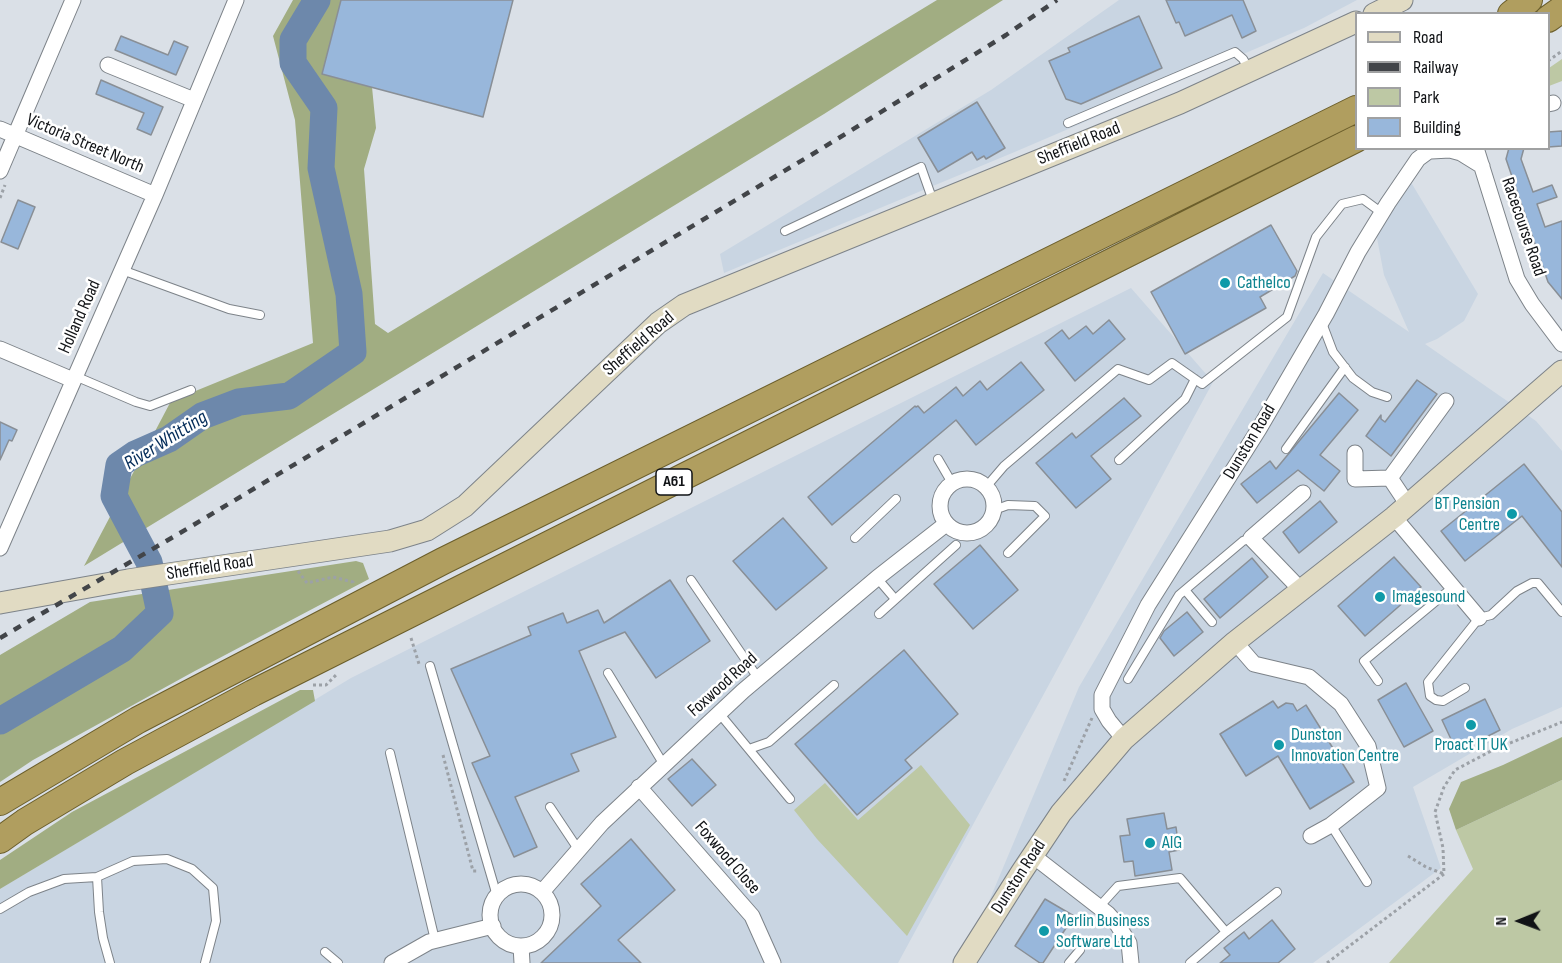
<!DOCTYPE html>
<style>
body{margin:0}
#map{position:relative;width:1562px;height:963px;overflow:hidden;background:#dae0e7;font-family:"Sofia Sans Condensed",sans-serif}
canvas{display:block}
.legend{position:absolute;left:1355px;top:12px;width:195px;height:138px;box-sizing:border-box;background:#fff;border:2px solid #a0a1a2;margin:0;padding:8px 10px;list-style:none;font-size:18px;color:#111316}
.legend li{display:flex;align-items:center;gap:12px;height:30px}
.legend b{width:30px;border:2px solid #a0a1a2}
.north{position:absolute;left:1490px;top:891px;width:60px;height:60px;-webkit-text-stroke:4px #fff;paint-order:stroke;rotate:269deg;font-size:16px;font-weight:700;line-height:24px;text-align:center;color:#111316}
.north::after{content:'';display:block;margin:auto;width:21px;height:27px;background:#111316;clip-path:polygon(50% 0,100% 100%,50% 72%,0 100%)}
</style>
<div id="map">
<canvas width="1562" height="963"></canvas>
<ul class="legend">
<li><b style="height:8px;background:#e1dbc3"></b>Road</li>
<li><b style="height:8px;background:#424549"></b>Railway</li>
<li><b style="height:16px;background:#bdc8a4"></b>Park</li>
<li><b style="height:16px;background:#98b7db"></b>Building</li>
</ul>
<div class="north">N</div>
</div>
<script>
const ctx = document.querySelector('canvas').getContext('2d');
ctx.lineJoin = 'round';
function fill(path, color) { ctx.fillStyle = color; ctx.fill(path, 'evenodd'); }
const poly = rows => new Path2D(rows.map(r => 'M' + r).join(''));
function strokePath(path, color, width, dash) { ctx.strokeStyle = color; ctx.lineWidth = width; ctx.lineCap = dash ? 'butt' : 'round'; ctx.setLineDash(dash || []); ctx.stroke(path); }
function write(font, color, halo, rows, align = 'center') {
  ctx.font = font + ' "Sofia Sans Condensed",sans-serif'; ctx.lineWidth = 5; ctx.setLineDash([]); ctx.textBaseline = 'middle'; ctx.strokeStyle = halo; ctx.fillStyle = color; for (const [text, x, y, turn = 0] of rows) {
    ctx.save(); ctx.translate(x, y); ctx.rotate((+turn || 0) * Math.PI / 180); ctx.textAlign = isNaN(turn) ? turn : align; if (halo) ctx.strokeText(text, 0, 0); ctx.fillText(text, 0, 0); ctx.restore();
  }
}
fill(poly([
 [1119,0,1357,0,1304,28,1017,151,724,273,720,254,991,90],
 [1406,174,1478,294,1464,321,1437,339,1425,344,1536,421,1562,451,1562,707,1512,729,1413,787,1441,868,1313,963,963,963,1079,687,1323,273,1409,332,1384,275,1377,238,1373,226],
 [1131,288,1213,382,898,963,0,963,0,889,351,678]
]), '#c9d5e2');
fill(poly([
 [1562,59,1562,81,1549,86,1549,68],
 [921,765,970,825,907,936,817,839,794,810,825,783,858,820],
 [1562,780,1562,963,1389,963,1473,869,1456,830]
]), '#bdc8a4');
fill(poly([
 [293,0,341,0,322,74,372,87,376,128,364,169,375,324,388,333,937,0,1003,0,824,114,84,566,171,401,313,343,295,120,273,36],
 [356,561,363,563,369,579,193,672,33,760,0,782,0,655,90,602],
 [300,690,313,690,315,701,0,889,0,860,72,812],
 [1562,737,1562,780,1456,830,1449,809,1461,782,1503,765]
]), '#a1ad82');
strokePath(poly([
 [0,721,122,649,160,613,149,562,114,496,119,465,135,454,169,439,202,416,239,402,289,396,353,352,349,294,321,168,324,108,293,63,293,40,317,0]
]), '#6d88ab', 27);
const building = poly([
 [341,0,513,0,483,117,322,74,341,0],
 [1166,0,1243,0,1256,31,1242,38,1232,15,1185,36,1179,22,1176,23,1166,0],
 [1139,16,1162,68,1081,104,1066,99,1049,61,1070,52,1068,48,1139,16],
 [121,36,168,55,174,41,188,47,176,75,115,50,121,36],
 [101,80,163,107,151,135,137,129,144,113,96,94,101,80],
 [977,102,1005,148,986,159,984,156,977,160,972,152,938,172,918,138,977,102],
 [1562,131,1562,146,1548,147,1548,132,1562,131],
 [1509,148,1524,148,1521,159,1533,192,1552,185,1557,197,1537,204,1545,227,1562,221,1562,299,1548,282,1506,159,1509,148],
 [18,200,35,207,18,249,1,242,18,200],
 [1271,225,1297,271,1295,276,1260,297,1266,308,1185,354,1151,292,1271,225],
 [1109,320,1125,339,1075,381,1045,343,1062,330,1069,339,1086,326,1093,334,1109,320],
 [1021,362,1044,390,976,445,956,420,832,525,808,497,915,406,916,407,918,406,924,413,956,387,963,396,980,381,987,390,1021,362],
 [1417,380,1437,394,1391,456,1366,436,1381,415,1381,419,1385,422,1417,380],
 [1339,393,1358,410,1320,455,1340,471,1324,491,1298,470,1257,503,1241,484,1270,461,1276,469,1339,393],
 [1124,398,1141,416,1091,456,1111,479,1076,508,1036,463,1072,433,1076,438,1124,398],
 [0,422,17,430,12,441,9,440,0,460,0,422],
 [1524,464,1562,512,1562,567,1522,516,1465,561,1441,531,1524,464],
 [1320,501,1337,522,1299,553,1283,532,1320,501],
 [783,518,827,568,776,610,733,561,783,518],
 [980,545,1018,590,973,629,934,584,980,545],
 [1394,557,1421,587,1365,636,1338,606,1394,557],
 [1252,558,1268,577,1220,618,1204,599,1252,558],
 [670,580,710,641,656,678,625,632,579,651,616,737,571,754,579,771,515,797,537,847,514,857,472,763,490,756,451,669,531,635,528,627,563,613,567,623,598,610,604,623,670,580],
 [1187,612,1203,632,1174,656,1160,638,1164,631,1187,612],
 [904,650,958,714,905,760,912,768,857,815,795,744,904,650],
 [1406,683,1433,731,1404,747,1378,700,1406,683],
 [1485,699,1500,730,1457,752,1442,720,1485,699],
 [1273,701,1278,708,1286,703,1293,704,1297,711,1306,705,1354,782,1310,809,1278,756,1246,776,1220,734,1273,701],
 [692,759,716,785,692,806,668,779,692,759],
 [1164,813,1167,829,1176,827,1179,850,1169,852,1172,870,1135,876,1133,861,1124,862,1120,836,1130,835,1127,819,1164,813],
 [631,839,675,890,618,940,641,963,541,963,601,906,581,884,631,839],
 [1045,899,1074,916,1043,963,1040,963,1015,946,1045,899],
 [1272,920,1295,949,1278,963,1220,963,1230,955,1224,948,1244,932,1249,939,1272,920]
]);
fill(building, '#98b7db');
strokePath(building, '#898f96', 1.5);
const service = poly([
 [1068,123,1235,52,1243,59,1249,70],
 [785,231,921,167,933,201],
 [122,270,229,309,260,315],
 [1322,323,1333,352,1353,378,1372,392,1387,397],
 [75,376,136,402,150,406,191,390],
 [1286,449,1345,367],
 [938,459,952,483],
 [1119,460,1185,399,1195,379],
 [986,487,1004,466,1118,369,1149,380,1172,363,1202,384,1287,317,1316,237,1342,204,1363,199,1382,213],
 [994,510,1008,505,1035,506,1045,516,1008,553],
 [855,538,896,499],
 [877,578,895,599],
 [691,580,758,678],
 [1185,590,1212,622],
 [879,614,956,545],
 [430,666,497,896],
 [608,673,664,765],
 [1128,679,1179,595,1243,541,1251,538],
 [1378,681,1364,661,1453,587],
 [1465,688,1443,701,1436,700,1430,696,1428,682,1479,618,1491,615,1517,591,1532,583,1538,583,1562,612],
 [719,713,790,799],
 [749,749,769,742,834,685],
 [390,753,435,940],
 [550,807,578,849],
 [1331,825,1367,882],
 [97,877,99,912,103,938,110,963],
 [1099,907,1118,886,1180,878,1226,932,1190,963],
 [0,909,29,892,64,879,97,877,133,861,167,859,192,869,213,888,216,921,205,963],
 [1226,932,1277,892],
 [325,952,338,963],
 [1069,963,1080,950]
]);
const minor = poly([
 [108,65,194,100],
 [1548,104,1553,103],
 [0,129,155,195],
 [1476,148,1517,279,1532,304,1562,344],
 [1431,151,1450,150,1461,153,1482,166],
 [0,171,73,0],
 [0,349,73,380],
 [1355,453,1355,479,1390,478,1446,401],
 [1390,478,1408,505],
 '940 506a27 27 0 1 1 54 0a27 27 0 1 1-54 0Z',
 [1394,517,1479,618],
 [0,548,155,195,236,0],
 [1302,591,1251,538,1303,493],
 [1235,642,1254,664,1309,677,1341,704,1368,746,1378,788,1331,825,1311,836],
 [1124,739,1109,721,1102,709,1102,695,1148,605,1259,429,1326,314,1358,252,1388,203,1418,159,1433,148],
 [639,787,752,916,773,963],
 [1032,855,1108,914,1117,924,1129,943,1131,963],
 '490 915a31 31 0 1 1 62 0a31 31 0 1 1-62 0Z',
 [542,892,602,823,743,691,877,578,946,524],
 [521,946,522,963],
 [392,963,429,942,493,926]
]);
const secondary = poly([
 [1374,14,1402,0],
 [0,603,128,580,390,541,427,530,465,506,658,323,684,305,1180,103,1356,22],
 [964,963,1021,873,1061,813,1124,739,1235,642,1394,517,1562,371]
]);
const trunk = poly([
 [1511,14,1529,0],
 [1548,19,1562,9],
 [0,802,138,720,443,561,1356,109],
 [0,840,25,822,125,762,253,693,1356,139]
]);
strokePath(service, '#7d8389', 10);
strokePath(minor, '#7d8389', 17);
strokePath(secondary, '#7d8389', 23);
strokePath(trunk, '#6b5e2b', 28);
strokePath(poly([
 [1548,61,1562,51],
 [0,198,5,185],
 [298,571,307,583,333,577,353,582,353,585],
 [411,638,419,664],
 [313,685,326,685,336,675],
 [443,755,473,871,478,871],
 [1064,781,1092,718],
 [1408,856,1426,867,1444,874],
 [1327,963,1444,874,1443,848,1435,812,1444,787,1455,770,1493,750,1562,722]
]), '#9ca1a7', 3, [3, 3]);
strokePath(service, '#fff', 8);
strokePath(minor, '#fff', 15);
strokePath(secondary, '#e1dbc3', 21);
strokePath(trunk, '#b09e5f', 26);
strokePath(poly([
 [0,638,180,533,816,152,1006,35,1057,0]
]), '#424549', 4.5, [8, 8]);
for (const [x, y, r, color] of [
 [1225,283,6,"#0f9aa8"],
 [1512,514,6,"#0f9aa8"],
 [1380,597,6,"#0f9aa8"],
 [1471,725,6,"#0f9aa8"],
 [1279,745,6,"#0f9aa8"],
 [1150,843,6,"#0f9aa8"],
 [1044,931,6,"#0f9aa8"]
]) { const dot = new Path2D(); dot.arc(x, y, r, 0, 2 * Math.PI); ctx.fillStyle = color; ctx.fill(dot); strokePath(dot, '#fff', 2); }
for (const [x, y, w] of [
 [674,482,36]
]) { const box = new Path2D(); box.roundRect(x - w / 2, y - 13, w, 26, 4.5); ctx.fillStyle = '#fff'; ctx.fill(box); strokePath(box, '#111316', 1.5); }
write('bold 16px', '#111316', null, [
 ["A61",674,482]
]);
write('18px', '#111316', '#fff', [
 ["Victoria Street North",85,144,23],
 ["Sheffield Road",1079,144,-22],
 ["Racecourse Road",1523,227,71],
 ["Holland Road",80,317,-66],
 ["Sheffield Road",639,344,-41],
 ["Dunston Road",1250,442,-59],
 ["Sheffield Road",210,568,-9],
 ["Foxwood Road",723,685,-42],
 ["Foxwood Close",727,858,49],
 ["Dunston Road",1019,877,-57]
]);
write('18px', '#0d838f', '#fff', [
 ["Cathelco",1237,283],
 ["BT Pension",1500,504,"right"],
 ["Centre",1500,525,"right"],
 ["Imagesound",1392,597],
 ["Dunston",1291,735],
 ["Innovation Centre",1291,756],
 ["Proact IT UK",1471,745,"center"],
 ["AIG",1162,843],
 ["Merlin Business",1056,921],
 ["Software Ltd",1056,942]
], 'left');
write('italic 20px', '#032b58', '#fff', [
 ["River Whitting",166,441,-32]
]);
</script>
